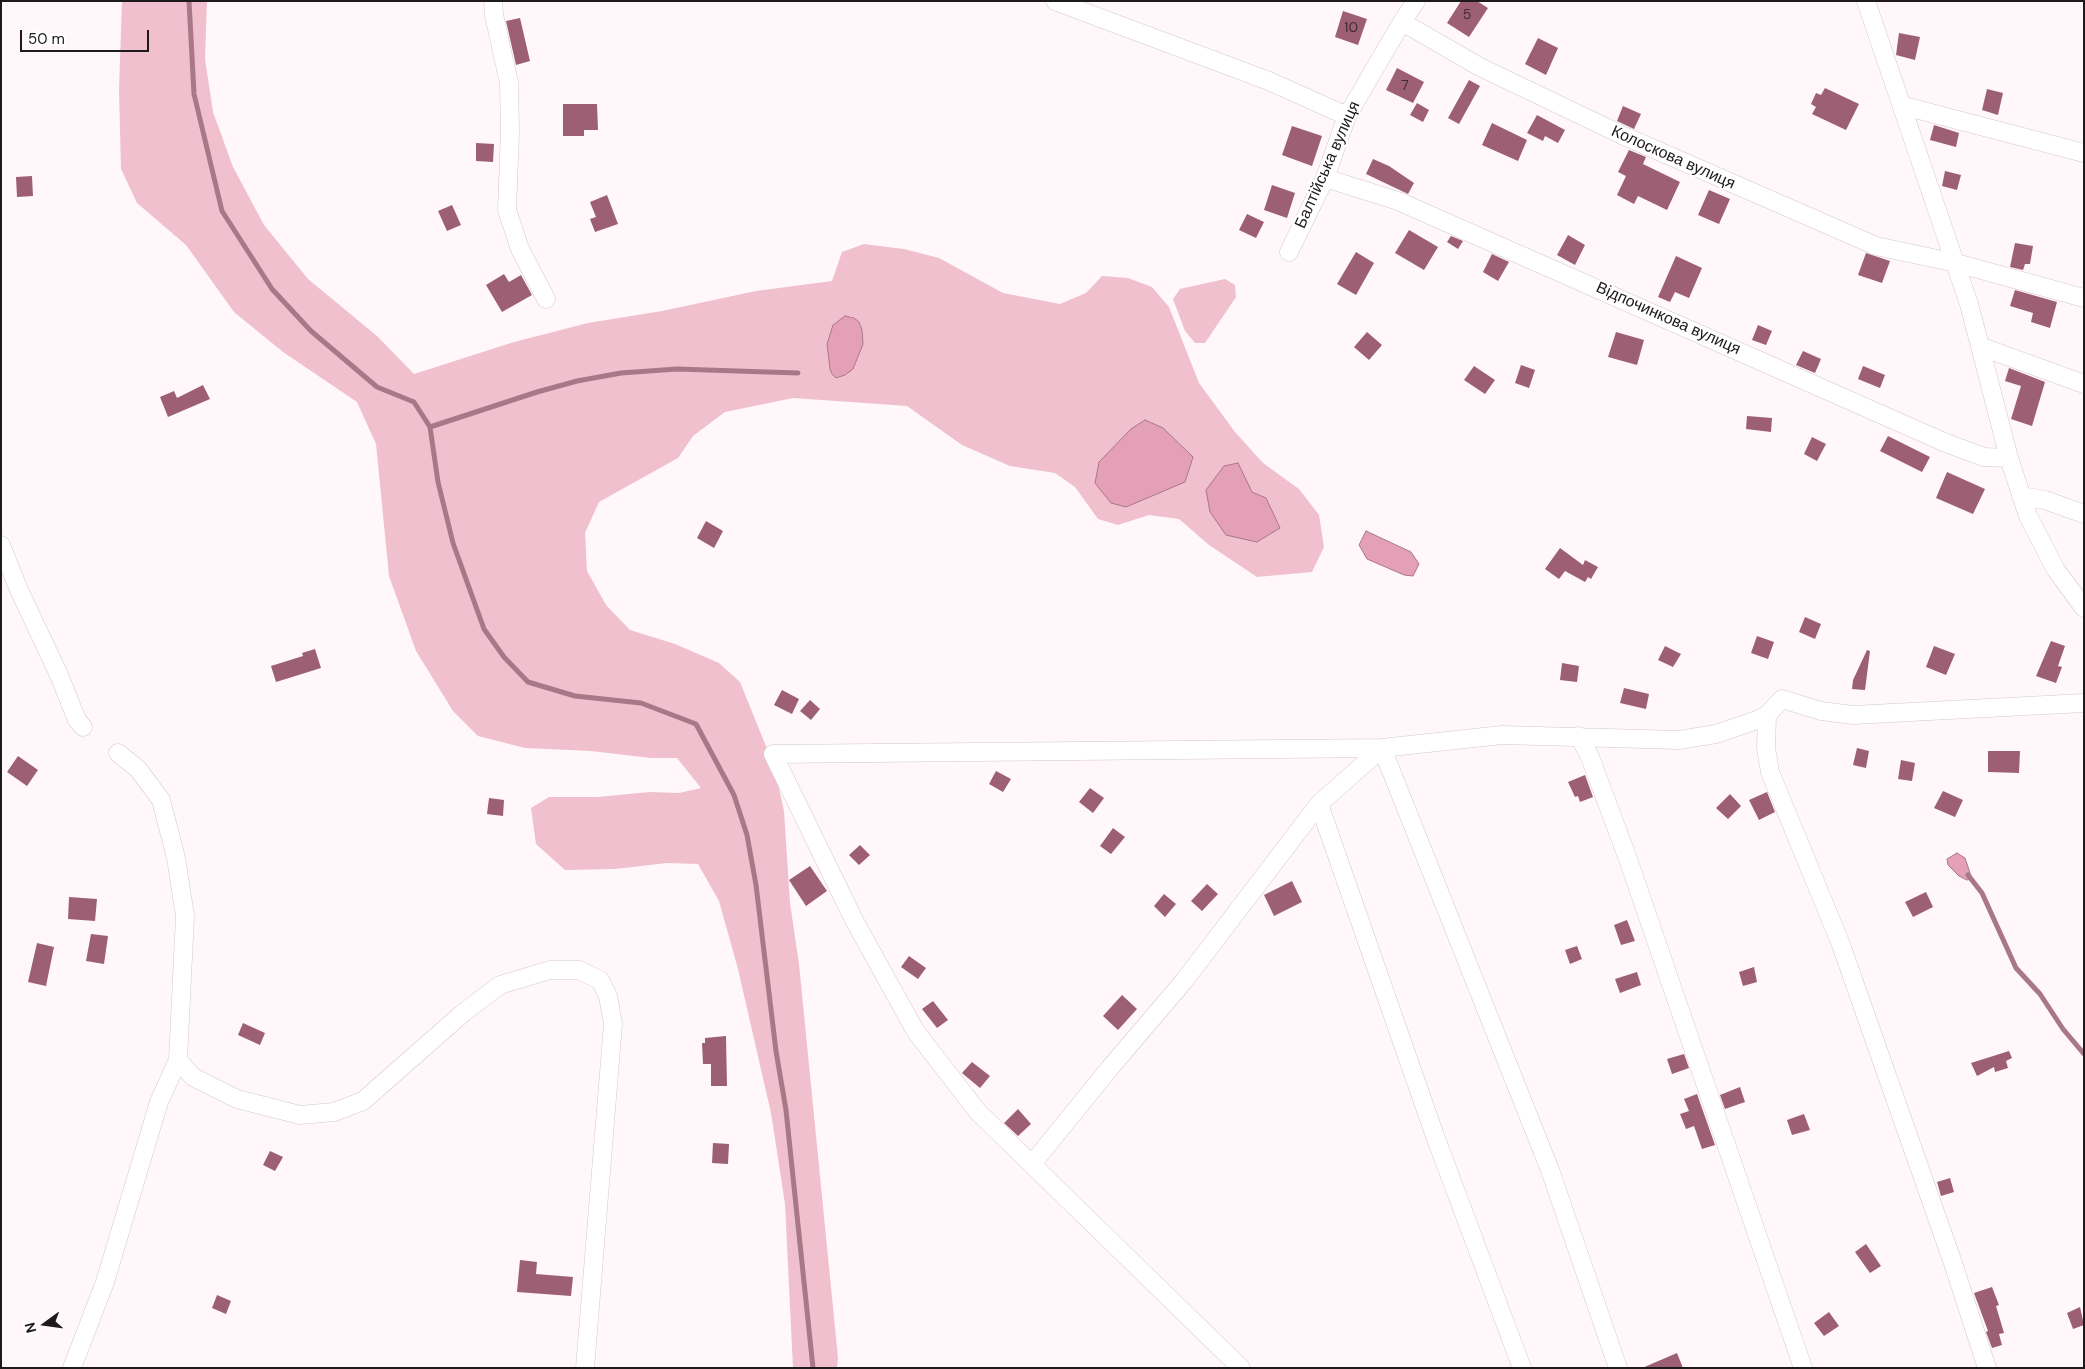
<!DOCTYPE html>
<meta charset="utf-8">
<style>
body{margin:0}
#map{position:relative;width:2085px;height:1369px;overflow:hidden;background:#fff7f9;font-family:"DM Sans",sans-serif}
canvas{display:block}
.frame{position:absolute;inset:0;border:2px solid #1e1a1b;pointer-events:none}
.north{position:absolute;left:20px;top:1299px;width:50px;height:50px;-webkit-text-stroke:4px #fff;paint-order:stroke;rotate:256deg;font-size:14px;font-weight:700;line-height:20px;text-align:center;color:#1e1a1b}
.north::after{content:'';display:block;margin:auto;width:18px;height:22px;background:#1e1a1b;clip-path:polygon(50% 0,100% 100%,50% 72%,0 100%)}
.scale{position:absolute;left:20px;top:30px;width:129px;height:22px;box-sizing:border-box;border:2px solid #1e1a1b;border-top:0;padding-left:6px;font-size:15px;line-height:18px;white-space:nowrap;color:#1e1a1b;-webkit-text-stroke:4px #fff;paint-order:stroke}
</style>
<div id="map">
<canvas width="2085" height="1369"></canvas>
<div class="frame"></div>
<div class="north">N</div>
<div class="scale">50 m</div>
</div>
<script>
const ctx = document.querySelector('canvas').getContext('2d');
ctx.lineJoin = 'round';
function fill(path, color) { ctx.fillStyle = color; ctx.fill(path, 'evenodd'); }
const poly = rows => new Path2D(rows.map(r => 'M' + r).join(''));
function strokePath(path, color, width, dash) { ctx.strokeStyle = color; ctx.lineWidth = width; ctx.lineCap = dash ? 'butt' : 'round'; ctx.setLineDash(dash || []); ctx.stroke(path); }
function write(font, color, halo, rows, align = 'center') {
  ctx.font = font + ' "DM Sans",sans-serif'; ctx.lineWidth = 4.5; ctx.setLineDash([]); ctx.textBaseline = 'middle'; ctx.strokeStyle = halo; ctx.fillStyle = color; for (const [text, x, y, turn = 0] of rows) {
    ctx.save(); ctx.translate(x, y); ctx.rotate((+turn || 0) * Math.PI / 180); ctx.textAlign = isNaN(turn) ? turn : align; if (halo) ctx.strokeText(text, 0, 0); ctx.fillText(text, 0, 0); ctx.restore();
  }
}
fill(poly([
 [122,1,207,1,205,59,213,112,233,167,264,225,308,279,377,336,414,374,514,342,588,323,662,311,756,291,832,281,842,252,864,244,904,249,939,258,1003,293,1060,304,1086,293,1102,276,1128,278,1152,287,1169,307,1199,383,1235,432,1263,463,1299,489,1319,515,1324,547,1312,572,1257,577,1209,545,1179,519,1149,515,1118,525,1098,519,1075,487,1055,473,1010,466,962,445,907,406,793,398,725,412,693,436,678,458,599,502,585,533,587,571,606,605,630,630,675,644,719,663,740,682,774,766,784,811,790,903,799,964,838,1358,837,1368,793,1368,785,1204,771,1113,738,969,719,901,698,864,667,863,615,869,565,870,536,844,531,808,549,797,598,797,650,792,679,793,701,788,677,758,651,758,591,751,525,748,478,736,453,711,416,651,389,576,376,444,357,402,283,352,234,312,186,245,137,203,121,169,119,90],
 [851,316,861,326,863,344,852,369,845,375,836,378,830,369,827,344],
 [1225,279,1235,285,1236,297,1205,343,1195,343,1185,331,1173,299,1180,289]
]), '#f0c0cf');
const water = poly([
 [845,316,854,318,859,322,862,330,863,344,853,369,845,375,836,378,832,374,830,369,827,344,833,325,845,316],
 [1145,420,1163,428,1193,457,1185,482,1126,507,1111,503,1095,483,1099,462,1131,429,1145,420],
 [1238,463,1252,492,1266,498,1280,528,1257,542,1226,535,1210,512,1206,490,1224,466,1238,463],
 [1366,531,1411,552,1419,564,1413,576,1404,575,1367,559,1359,545,1366,531],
 [1957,853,1965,858,1972,879,1967,880,1959,876,1948,865,1947,859,1957,853]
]);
fill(water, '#e4a0b7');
strokePath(water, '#a97888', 1);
strokePath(poly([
 [189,1,194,94,222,211,272,289,311,331,377,387,414,402,430,427,438,482,453,543,484,629,504,657,528,682,575,696,641,703,696,724,734,795,747,835,756,885,776,1051,786,1110,813,1368],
 [430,427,537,392,577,381,621,373,677,369,798,373],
 [1968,875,1982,893,2016,968,2040,994,2063,1029,2084,1054]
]), '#a97888', 5);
fill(poly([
 [1461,1,1477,1,1488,8,1469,37,1447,23],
 [1343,11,1367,19,1358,45,1335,37],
 [520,18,530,61,516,65,506,21],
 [1899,33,1920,37,1915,60,1896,55],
 [1538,38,1558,48,1546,75,1525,64],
 [1397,68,1424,82,1413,103,1386,90],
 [1469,80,1480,86,1459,124,1448,118],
 [1825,88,1859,104,1846,130,1812,114,1816,107,1811,104,1816,93,1821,95],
 [1987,89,2003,93,1998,115,1982,110],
 [1417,103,1429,110,1423,122,1410,115],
 [563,104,597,104,598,130,584,130,584,136,563,136],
 [1623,106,1641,114,1634,129,1617,121],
 [1537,115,1565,130,1558,143,1545,136,1543,141,1527,133],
 [1492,123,1527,140,1518,161,1482,145],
 [1934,125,1959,133,1956,147,1930,140],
 [1292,126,1322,136,1312,166,1282,155],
 [476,143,494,144,493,162,476,161],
 [1629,150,1646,157,1643,164,1680,182,1667,210,1638,196,1634,204,1617,195,1626,176,1618,172],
 [1373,159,1389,166,1414,183,1408,194,1366,174],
 [1945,171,1961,175,1957,190,1942,186],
 [32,176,33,196,17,197,16,177],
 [1272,185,1295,193,1287,218,1264,210],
 [1709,190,1730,199,1719,224,1698,215],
 [607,195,618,224,595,232,590,219,596,217,590,202],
 [452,205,461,225,447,231,438,211],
 [1247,214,1264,222,1256,238,1239,230],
 [1409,230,1438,247,1424,270,1395,253],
 [1568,235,1585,245,1575,265,1557,255],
 [1451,236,1463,241,1458,249,1447,242],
 [2015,243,2033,246,2030,264,2025,264,2023,270,2010,267],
 [1356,252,1374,263,1356,295,1337,284],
 [1866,253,1890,261,1882,283,1858,275],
 [1492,254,1509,262,1498,281,1483,272],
 [1676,256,1702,268,1689,298,1675,292,1670,302,1658,297],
 [504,274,509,282,521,275,532,295,502,312,486,285],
 [2015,290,2057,302,2050,328,2031,322,2033,313,2010,306],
 [1758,325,1772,331,1766,345,1752,340],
 [1367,332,1382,345,1369,360,1354,347],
 [1616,332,1644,340,1637,365,1608,357],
 [1803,351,1821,359,1815,373,1796,365],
 [1521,365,1535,370,1529,388,1515,383],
 [1474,366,1495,380,1485,394,1464,380],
 [1863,366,1885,375,1880,388,1858,379],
 [2009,368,2045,382,2032,426,2011,419,2021,386,2005,381],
 [203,385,210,399,168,417,160,397,174,391,177,398],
 [1747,416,1772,418,1771,432,1746,429],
 [1888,436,1930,457,1922,472,1880,451],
 [1812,437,1826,444,1817,461,1804,454],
 [1947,472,1985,489,1973,514,1936,498],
 [706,521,723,531,714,548,697,538],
 [1560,548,1583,565,1585,560,1598,567,1591,579,1588,577,1585,582,1565,571,1559,579,1545,569],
 [1805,617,1821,624,1815,639,1799,632],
 [1757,636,1774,642,1768,659,1751,653],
 [2051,641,2065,646,2058,666,2062,667,2056,683,2036,676],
 [1665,646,1681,654,1673,667,1658,660],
 [1934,646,1955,654,1946,675,1926,667],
 [315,649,321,668,276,682,271,666,303,656,302,653],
 [1867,650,1870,651,1865,690,1852,689,1853,680],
 [1562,663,1579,666,1577,682,1560,680],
 [1624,688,1649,694,1646,709,1620,703],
 [782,690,799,699,792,714,774,705],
 [810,700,820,709,811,720,800,711],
 [1857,748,1869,751,1866,768,1853,765],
 [1988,751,2020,751,2019,773,1988,772],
 [18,756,38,770,27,786,7,772],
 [1901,760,1915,763,1912,781,1898,779],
 [996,771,1011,779,1003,792,989,784],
 [1585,775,1593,797,1580,802,1578,796,1575,797,1568,782],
 [1090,788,1104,798,1093,813,1079,802],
 [1943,791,1963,800,1955,817,1934,808],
 [1767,792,1775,812,1759,820,1749,800],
 [1730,794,1741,806,1728,819,1716,808],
 [489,798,504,800,503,816,487,814],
 [1113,828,1125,837,1111,854,1100,846],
 [860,845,870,855,859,865,849,855],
 [810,866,827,891,806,906,789,880],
 [1292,881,1302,902,1274,916,1264,895],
 [1207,884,1218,894,1202,911,1191,901],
 [1926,892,1933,907,1913,917,1905,902],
 [1164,894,1176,904,1165,917,1154,906],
 [69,897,97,899,95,921,68,919],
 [1627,920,1635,941,1621,945,1614,925],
 [91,934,108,936,104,964,86,961],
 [37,943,54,947,46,986,28,982],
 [1577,946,1582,959,1570,964,1565,950],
 [909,956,926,968,918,979,901,967],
 [1754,967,1757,982,1743,986,1739,972],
 [1637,972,1641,985,1620,993,1615,979],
 [1122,995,1137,1009,1118,1030,1103,1016],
 [933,1001,948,1020,937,1028,922,1009],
 [243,1023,265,1033,260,1045,238,1035],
 [726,1036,727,1086,711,1086,711,1064,703,1064,702,1043,705,1043,705,1038],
 [2009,1051,2012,1058,2006,1061,2008,1068,1995,1072,1994,1067,1977,1076,1971,1063],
 [1684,1054,1689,1068,1672,1074,1667,1059],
 [972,1062,990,1076,980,1088,962,1073],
 [1740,1087,1745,1102,1725,1109,1720,1095],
 [1697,1094,1715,1145,1702,1149,1694,1126,1686,1129,1680,1114,1689,1111,1684,1099],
 [1018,1109,1031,1124,1018,1136,1004,1123],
 [1804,1114,1810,1130,1792,1135,1787,1120],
 [713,1143,729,1144,728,1164,712,1163],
 [270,1151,283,1157,275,1171,263,1165],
 [1950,1178,1954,1192,1941,1196,1937,1182],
 [1866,1244,1881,1266,1870,1273,1855,1252],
 [520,1260,537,1262,536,1274,573,1277,571,1296,517,1292],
 [1992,1287,1999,1305,1996,1306,2004,1333,1999,1334,2002,1345,1992,1348,1986,1332,1988,1331,1974,1293],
 [217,1295,231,1301,226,1314,212,1308],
 [2080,1307,2084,1325,2073,1329,2067,1313],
 [1829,1312,1839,1326,1824,1336,1814,1323],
 [1677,1353,1683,1368,1642,1368]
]), '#9d5f74');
const minor = poly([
 [493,1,494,15,509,83,510,132,507,210,520,249,546,299],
 [1055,1,1269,81,1347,116],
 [1866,1,1969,304,2009,458,2028,516,2056,570,2084,608],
 [1402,22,1480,67,1622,135,1876,246,1956,263,2084,298],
 [1904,106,2084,153],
 [1325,178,1398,201,1946,443,1984,457,2009,458],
 [1289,252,1325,178,1347,116,1402,22,1416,1],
 [1982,347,2084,384],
 [2021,496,2045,500,2084,514],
 [1,545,19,590,59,675,77,720,83,727],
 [1767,715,1766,748,1770,772,1840,942,1953,1263,1987,1368],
 [1579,736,1590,757,1628,859,1803,1368],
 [1319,804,1435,1136,1522,1368],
 [178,1060,193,1077,237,1099,300,1115,334,1112,363,1101,463,1013,500,985,550,970,579,970,600,980,608,996,613,1024,585,1368],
 [1032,1164,1109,1069,1184,981,1319,804,1382,748,1550,1170,1618,1368],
 [72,1368,105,1282,159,1102,178,1060,185,916,176,858,161,800,138,769,118,753],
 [1241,1368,978,1112,916,1032,855,922,773,754,1382,748,1502,735,1679,740,1716,734,1757,720,1767,715,1782,699,1821,711,1853,715,2084,703]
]);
strokePath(minor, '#d4c8cb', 19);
strokePath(minor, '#fff', 18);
write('14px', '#3e2b31', null, [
 ["5",1467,15],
 ["10",1351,28],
 ["7",1405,86]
]);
write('16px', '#1e1a1b', '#fff', [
 ["Колоскова вулиця",1673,158,24],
 ["Балтійська вулиця",1328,165,-66],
 ["Відпочинкова вулиця",1668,319,24]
]);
</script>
